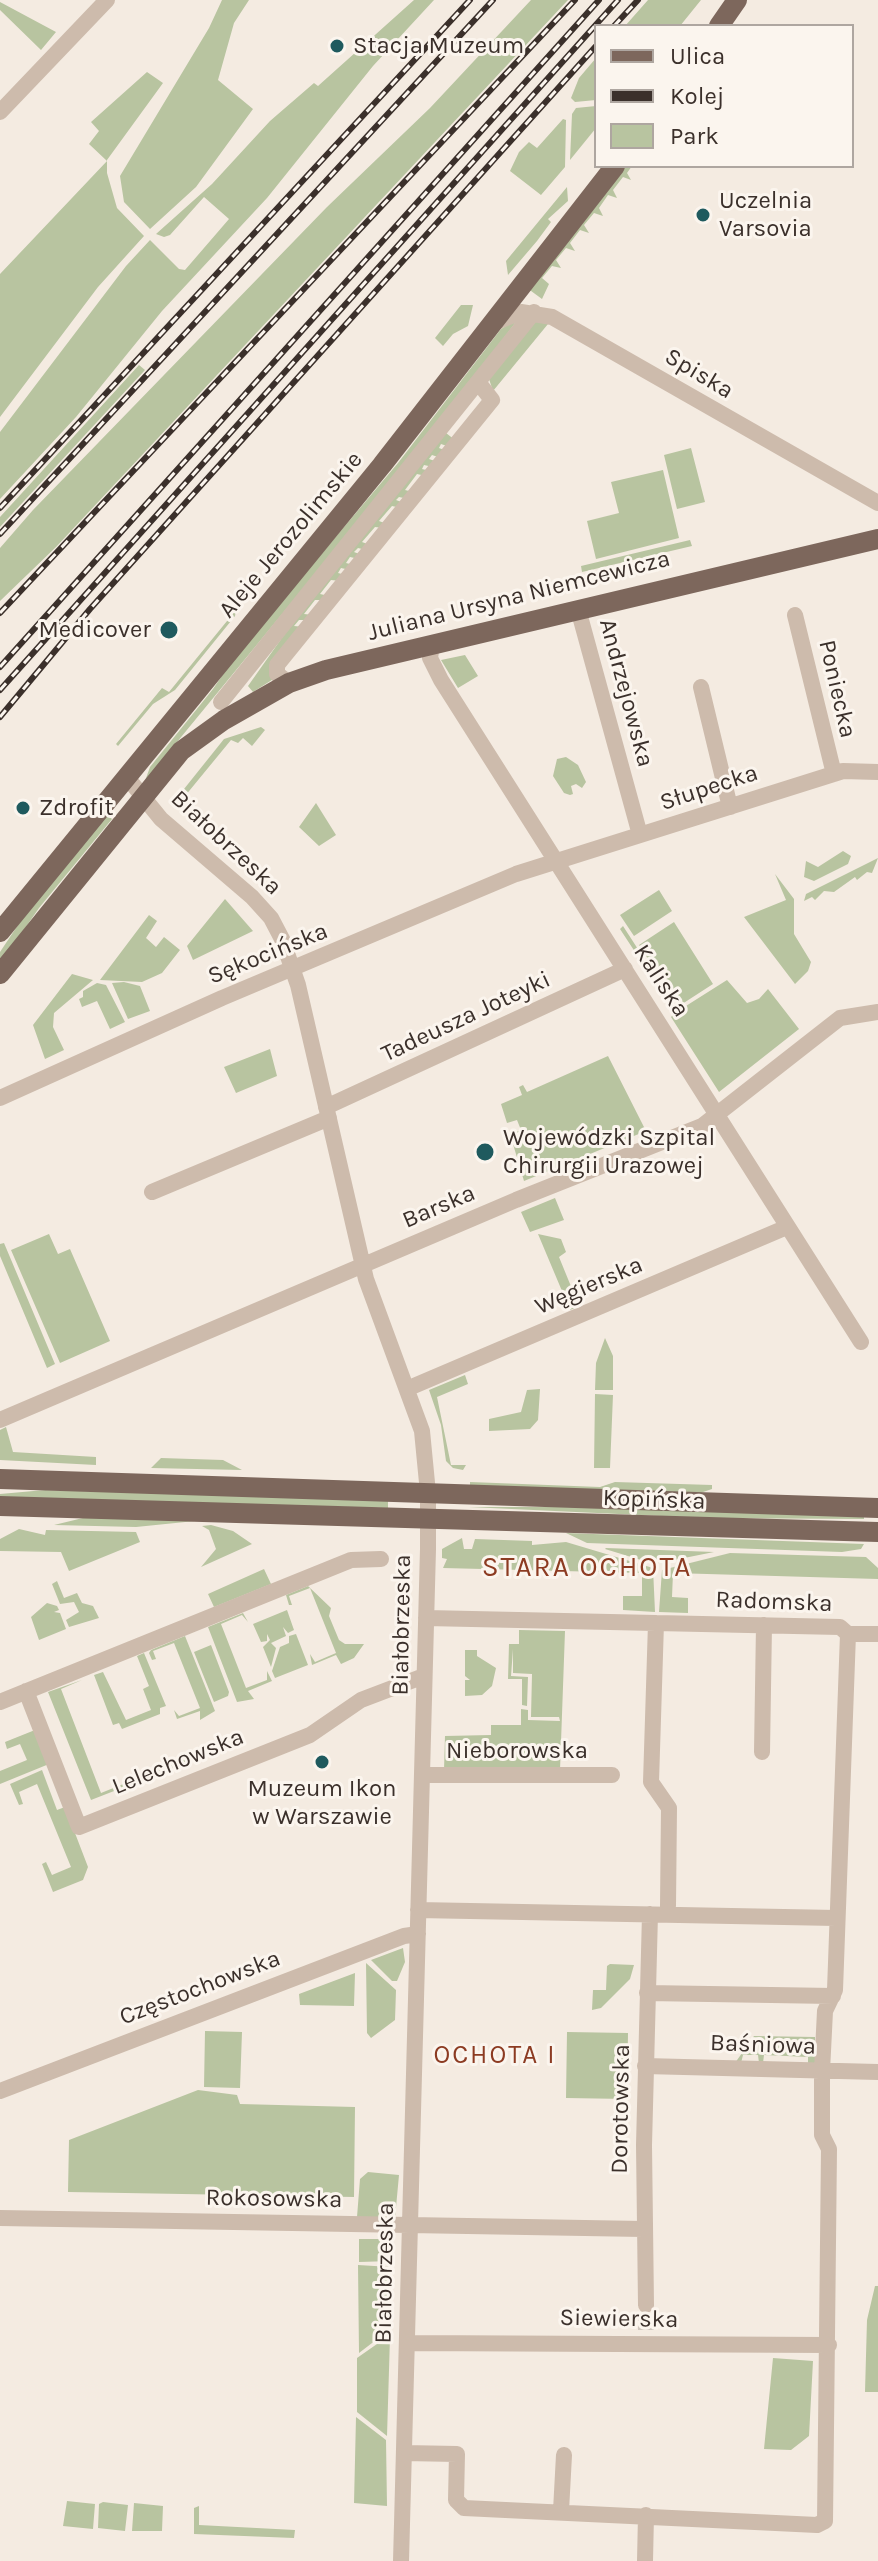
<!DOCTYPE html>
<meta charset="utf-8">
<style>
body{margin:0}
#map{position:relative;width:878px;height:2561px;overflow:hidden;background:#f4ebe1;font-family:Karla,sans-serif}
canvas{display:block}
.legend{position:absolute;left:594px;top:24px;width:260px;height:144px;box-sizing:border-box;background:#fbf5ee;border:2px solid #aea6a0;margin:0;padding:10px 14px;list-style:none;font-size:24px;color:#3b302b}
.legend li{display:flex;align-items:center;gap:16px;height:40px}
.legend b{width:40px;border:2px solid #aea6a0}
</style>
<div id="map">
<canvas width="878" height="2561"></canvas>
<ul class="legend">
<li><b style="height:10px;background:#7d675c"></b>Ulica</li>
<li><b style="height:10px;background:#3b302b"></b>Kolej</li>
<li><b style="height:22px;background:#b8c4a0"></b>Park</li>
</ul>
</div>
<script>
const ctx = document.querySelector('canvas').getContext('2d');
ctx.lineJoin = 'round';
function fill(path, color) { ctx.fillStyle = color; ctx.fill(path, 'evenodd'); }
const poly = rows => new Path2D(rows.map(r => 'M' + r).join(''));
function strokePath(path, color, width, dash) { ctx.strokeStyle = color; ctx.lineWidth = width; ctx.lineCap = dash ? 'butt' : 'round'; ctx.setLineDash(dash || []); ctx.stroke(path); }
function write(font, color, halo, rows, align = 'center') {
  ctx.font = font + ' Karla,sans-serif'; ctx.lineWidth = 6; ctx.setLineDash([]); ctx.textBaseline = 'middle'; ctx.strokeStyle = halo; ctx.fillStyle = color; for (const [text, x, y, turn = 0] of rows) {
    ctx.save(); ctx.translate(x, y); ctx.rotate((+turn || 0) * Math.PI / 180); ctx.textAlign = isNaN(turn) ? turn : align; if (halo) ctx.strokeText(text, 0, 0); ctx.fillText(text, 0, 0); ctx.restore();
  }
}
fill(poly([
 [222,0,249,0,234,23,218,80,253,109,196,187,150,229,124,202,120,176,209,28],
 [414,0,434,0,373,66,267,198,162,311,76,417,0,499,0,432,126,266,150,240,179,269,185,270,229,219,204,197,170,235,164,237,156,234,212,184,270,121,314,83,318,86],
 [531,0,568,0,56,547,0,601,0,548,33,510,327,207,430,108],
 [648,0,701,0,680,26,625,26],
 [0,2,56,32,41,50,0,10],
 [596,58,596,100,575,102,571,98,579,78],
 [147,72,163,83,107,160,107,173,117,208,144,236,98,287,0,417,0,274,107,161,89,144,99,131,91,122],
 [596,106,596,128,570,160,572,114,576,108],
 [563,119,566,120,565,167,541,195,510,171,519,152,529,142,537,148],
 [623,166,632,166,627,173,631,180,623,177,613,190,617,198,608,195,599,208,603,216,594,213,584,225,589,233,580,230,570,243,575,251,566,248,556,260,561,268,552,266,542,278,549,284,542,299,527,288],
 [567,187,568,201,548,219,551,222,537,241,508,275,506,261],
 [461,305,473,305,468,326,453,334,443,346,435,338],
 [519,318,443,418,145,781,150,767,213,689,237,654,398,463,501,329],
 [536,320,548,324,493,391,489,379],
 [139,365,145,370,0,527,0,517],
 [446,433,455,440,450,447,441,444,439,448,447,451,441,458,432,455,429,459,438,462,433,467,424,465,422,469,430,471,426,476,417,474,405,490,413,492,408,499,399,497,396,500,404,503,401,508,392,506,379,521,387,524,383,528,375,527,362,542,370,545,366,550,358,548,354,552,362,555,359,559,350,557,346,563,354,565,350,570,341,568,338,573,346,575,341,581,331,580,320,594,329,596,325,600,315,600,304,614,313,615,309,620,299,620,294,626,304,627,275,678,253,692,248,686,291,625],
 [691,448,705,502,677,509,664,455],
 [663,470,679,538,596,559,587,521,619,513,611,482],
 [690,540,692,546,582,572,581,566],
 [236,610,235,616,175,690,153,704,118,746,116,744,162,688,169,692],
 [465,655,478,676,458,688,441,660],
 [261,727,265,730,252,746,243,738,238,743,231,740,185,796,191,802,183,809,180,794,224,739],
 [566,757,578,765,586,782,582,788,576,784,571,786,573,794,570,795,564,793,553,776,557,759],
 [316,803,336,835,319,846,299,827],
 [106,814,112,819,39,908,0,964,0,952,30,907],
 [843,851,851,856,848,864,814,881,804,877,806,861,818,867],
 [878,858,872,873,867,872,857,880,855,877,834,892,824,891,815,900,812,897,804,901,806,894],
 [775,874,794,899,794,934,811,962,808,971,795,984,744,917,786,900],
 [659,890,672,911,634,936,620,915],
 [225,899,253,931,193,960,187,946],
 [149,915,157,921,146,938,156,947,164,937,180,950,162,973,142,982,100,980],
 [674,922,713,984,679,1006,639,945],
 [623,926,678,1011,727,980,747,1003,759,999,768,989,799,1029,719,1092,671,1017,675,1013,620,929],
 [72,974,93,980,54,1013,53,1027,64,1050,45,1059,33,1025],
 [124,982,140,986,150,1011,128,1019,112,983],
 [97,983,106,985,125,1022,110,1029,97,1001,82,1007,79,999,83,997,83,991],
 [270,1049,277,1076,236,1093,224,1067],
 [608,1056,646,1131,524,1181,510,1134,521,1130,517,1120,507,1123,501,1104,522,1095,519,1087,523,1085,527,1092],
 [555,1198,564,1220,530,1232,521,1212],
 [49,1234,58,1254,70,1249,110,1341,60,1363,11,1250],
 [538,1234,561,1239,566,1252,559,1257,579,1306,570,1310],
 [4,1243,55,1364,47,1368,0,1256,0,1244],
 [605,1338,613,1356,613,1390,595,1390,596,1363],
 [465,1375,468,1384,437,1397,451,1465,466,1465,463,1470,453,1468,446,1461,441,1425,429,1390],
 [540,1389,538,1420,530,1429,489,1431,489,1419,521,1412,527,1390],
 [595,1394,613,1395,610,1468,594,1468],
 [6,1427,13,1452,96,1457,96,1465,0,1460,0,1430],
 [161,1458,223,1460,242,1470,151,1468],
 [470,1482,600,1487,615,1482,712,1485,712,1489,697,1494,470,1486],
 [45,1490,388,1500,388,1508,0,1498,0,1494],
 [469,1507,602,1507,864,1516,864,1519,704,1518],
 [87,1517,205,1520,136,1527,54,1525],
 [211,1525,233,1531,252,1544,201,1567,216,1549,209,1530,202,1526],
 [19,1529,45,1535,46,1530,136,1532,140,1542,69,1571,61,1552,0,1551,0,1539],
 [566,1533,864,1544,861,1549,842,1552,587,1543],
 [462,1538,464,1549,472,1549,475,1539,532,1541,532,1545,566,1542,653,1568,655,1612,623,1610,623,1596,642,1596,642,1573,443,1568,447,1559,442,1558,442,1549],
 [605,1549,606,1548,714,1552,654,1564],
 [730,1553,866,1557,878,1568,878,1579,673,1573,672,1597,688,1598,688,1613,659,1612,662,1570],
 [264,1569,271,1584,214,1607,208,1594],
 [57,1581,64,1598,77,1593,82,1603,93,1606,99,1618,69,1627,66,1620,79,1612,74,1602,60,1604,52,1584],
 [308,1586,331,1608,329,1616,339,1640,345,1644,364,1644,354,1658,341,1664,336,1655,312,1665,310,1654,315,1662,336,1653,310,1588,289,1596,292,1605,289,1605,286,1595],
 [47,1603,57,1606,59,1610,54,1612,60,1613,66,1629,39,1640,31,1617],
 [287,1610,294,1630,288,1633,283,1627,286,1636,271,1643,276,1648,271,1667,263,1647,270,1640,267,1634,267,1641,261,1642,253,1624],
 [243,1613,248,1622,242,1615,221,1624,246,1688,267,1680,267,1671,272,1681,248,1691,254,1699,237,1702,208,1627],
 [519,1630,565,1631,560,1770,444,1770,445,1736,491,1735,491,1725,521,1725,521,1709,528,1710,528,1720,560,1721,559,1717,531,1717,532,1674,513,1673,513,1649,511,1676,528,1677,527,1706,522,1705,522,1679,508,1679,509,1644,519,1644],
 [296,1634,308,1665,275,1678,272,1671,280,1647,289,1643,289,1636],
 [185,1636,215,1711,200,1720,200,1711,177,1719,174,1710,179,1716,200,1708,174,1643,153,1651,156,1659,152,1660,149,1653,151,1650],
 [211,1645,229,1692,228,1696,214,1702,194,1652],
 [465,1650,477,1650,477,1656,496,1668,492,1686,482,1695,465,1696,465,1680,470,1680,465,1676],
 [144,1653,166,1706,160,1708,160,1714,122,1729,119,1723,113,1725,94,1675,103,1672,126,1720,151,1710,143,1689,149,1686,137,1656],
 [82,1680,61,1689,101,1793,213,1748,214,1752,91,1800,48,1692],
 [35,1730,49,1764,0,1784,0,1771,27,1760,20,1744,7,1749,5,1742],
 [42,1770,57,1810,65,1807,88,1867,83,1880,53,1892,42,1864,46,1862,52,1875,71,1867,37,1784,19,1792,23,1804,19,1805,10,1784],
 [403,1948,405,1962,397,1981,392,1981,371,1960],
 [366,1963,396,1990,395,2020,371,2038,367,2033],
 [610,1964,634,1965,630,1979,601,2008,592,2010,593,1990,606,1990,607,1966],
 [355,1973,354,2006,300,2005,299,1994],
 [205,2031,242,2032,240,2088,204,2087],
 [567,2032,628,2033,627,2099,566,2098],
 [754,2036,815,2037,815,2064,808,2063,808,2057,764,2055,763,2063,759,2063,758,2055,743,2055,741,2063,735,2063],
 [198,2090,237,2095,240,2104,355,2107,354,2197,68,2192,69,2140],
 [368,2172,399,2175,395,2218,357,2217,360,2179],
 [359,2239,390,2239,392,2261,359,2262],
 [358,2265,391,2267,389,2330,359,2353],
 [875,2286,878,2286,878,2392,865,2392,867,2320],
 [387,2337,390,2337,387,2436,357,2412,357,2358],
 [773,2358,813,2361,809,2436,791,2450,764,2449],
 [356,2417,386,2440,387,2506,354,2503],
 [67,2501,95,2504,93,2529,63,2526],
 [103,2502,128,2505,125,2531,98,2528,99,2504],
 [134,2503,163,2506,162,2531,132,2531],
 [199,2506,199,2525,295,2530,294,2538,194,2534,194,2508]
]), '#b8c4a0');
strokePath(poly([
 [646,2330,646,2305]
]), '#cfc6bd', 16, [16, 8]);
strokePath(poly([
 [0,112,107,0],
 [496,322,521,312,552,317,878,503],
 [578,609,640,835],
 [795,615,834,774],
 [432,644,430,658,441,680,861,1342],
 [289,683,277,674,277,665,492,400,478,382],
 [701,687,730,807],
 [221,702,534,312],
 [126,776,161,819,252,897,271,918,282,939,298,985,366,1279,422,1431,428,1493,428,1549,401,2561],
 [0,1098,222,998,516,874,843,771,878,772],
 [326,1107,625,969],
 [152,1192,329,1118],
 [409,1388,787,1227],
 [0,1420,516,1200,702,1126,840,1018,878,1012],
 [426,1618,840,1627,848,1634,878,1634],
 [656,1623,651,1782,669,1808,668,1906],
 [26,1691,79,1827,310,1735,361,1700,424,1676],
 [0,1702,351,1560,381,1559],
 [762,1752,764,1625],
 [422,1775,612,1775],
 [418,1910,836,1918],
 [647,1993,833,1996],
 [645,2066,878,2072],
 [0,2091,404,1936,418,1934],
 [0,2218,643,2229],
 [646,2305,644,2145,650,1914],
 [407,2343,829,2345],
 [404,2453,457,2454,456,2500,464,2508,817,2525,825,2521,829,2149,822,2135,822,2071,825,2011,835,1990,848,1634],
 [561,2511,564,2455],
 [645,2561,646,2515]
]), '#cdbbac', 16);
strokePath(poly([
 [719,26,737,0],
 [0,932,382,465,615,166],
 [0,974,181,751,224,720,289,683,326,670,878,539],
 [0,1479,878,1508],
 [0,1506,878,1532]
]), '#7d675c', 20);
const rail = poly([
 [614,26,638,0],
 [0,508,470,0],
 [0,534,493,0],
 [0,613,575,0],
 [0,667,599,0],
 [0,690,618,0],
 [0,717,90,609,596,46]
]);
strokePath(rail, '#3b302b', 6);
strokePath(rail, '#fbf5ee', 3, [9]);
for (const [x, y, r, color] of [
 [337,46,8,"#1f5a5e"],
 [703,215,8,"#1f5a5e"],
 [169,630,10,"#1f5a5e"],
 [23,808,8,"#1f5a5e"],
 [485,1152,10,"#1f5a5e"],
 [322,1762,8,"#1f5a5e"]
]) { const dot = new Path2D(); dot.arc(x, y, r, 0, 2 * Math.PI); ctx.fillStyle = color; ctx.fill(dot); strokePath(dot, '#fbf5ee', 3); }
write('24px', '#3b302b', '#fbf5ee', [
 ["Stacja Muzeum",353,46],
 ["Uczelnia",719,201],
 ["Varsovia",719,229],
 ["Medicover",151,630,"right"],
 ["Zdrofit",39,808],
 ["Wojewódzki Szpital",503,1138],
 ["Chirurgii Urazowej",503,1166],
 ["Muzeum Ikon",322,1789,"center"],
 ["w Warszawie",322,1817,"center"]
], 'left');
write('24px', '#3b302b', '#fbf5ee', [
 ["Spiska",699,374,31],
 ["Aleje Jerozolimskie",291,535,-50],
 ["Juliana Ursyna Niemcewicza",519,596,-14],
 ["Poniecka",837,689,77],
 ["Andrzejowska",626,693,75],
 ["Słupecka",709,788,-18],
 ["Białobrzeska",226,843,43],
 ["Sękocińska",268,954,-22],
 ["Kaliska",661,981,57],
 ["Tadeusza Joteyki",466,1017,-25],
 ["Barska",439,1207,-23],
 ["Węgierska",589,1286,-23],
 ["Kopińska",654,1500,2],
 ["Radomska",774,1602,2],
 ["Białobrzeska",402,1625,-89],
 ["Nieborowska",517,1751],
 ["Lelechowska",178,1762,-22],
 ["Częstochowska",200,1988,-21],
 ["Baśniowa",763,2045,2],
 ["Dorotowska",621,2109,-89],
 ["Rokosowska",274,2199,1],
 ["Białobrzeska",385,2273,-89],
 ["Siewierska",619,2319,1]
]);
ctx.letterSpacing = '2px';
write('26px', '#8c3b22', '#fbf5ee', [
 ["OCHOTA I",495,2056]
]);
ctx.letterSpacing = '0px';
ctx.letterSpacing = '2px';
write('28px', '#8c3b22', '#fbf5ee', [
 ["STARA OCHOTA",587,1568]
]);
ctx.letterSpacing = '0px';
</script>
